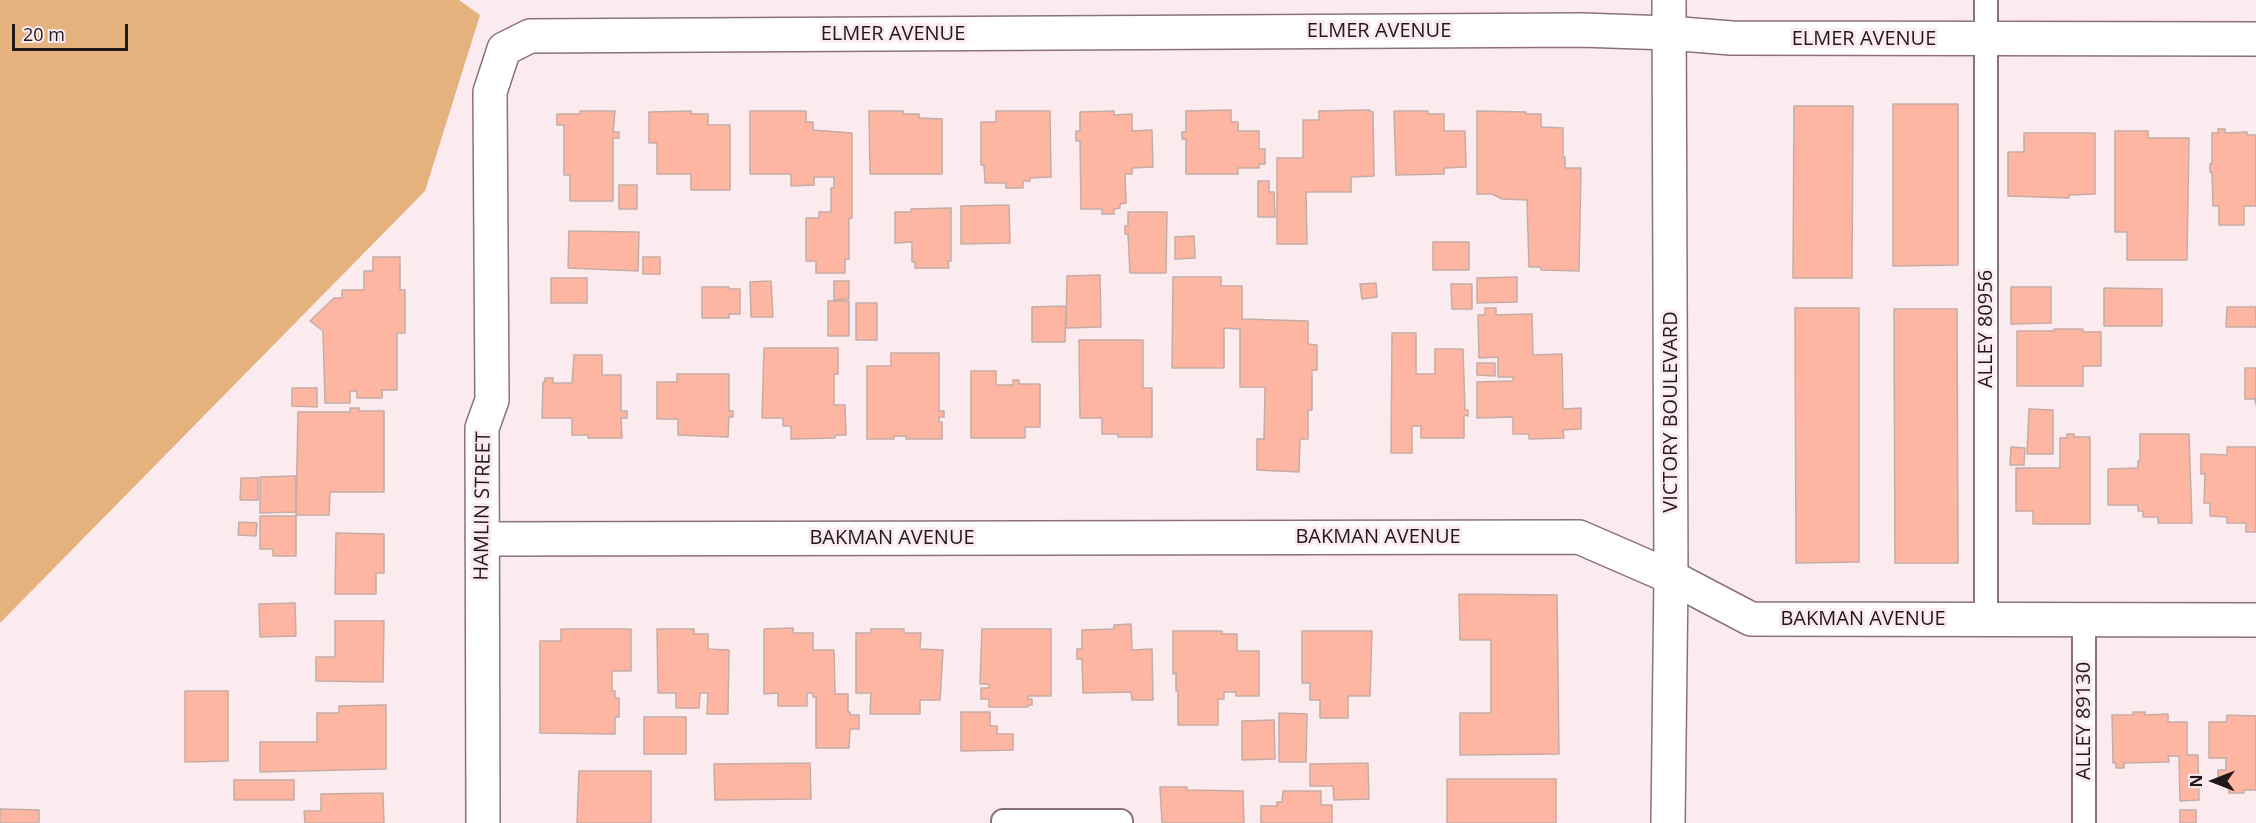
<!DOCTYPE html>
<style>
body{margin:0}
#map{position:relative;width:2256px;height:823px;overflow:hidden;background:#fcebee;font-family:"Open Sans",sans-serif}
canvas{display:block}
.north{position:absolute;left:2184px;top:751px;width:60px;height:60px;-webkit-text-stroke:4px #fcebee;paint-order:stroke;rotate:270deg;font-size:16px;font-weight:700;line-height:24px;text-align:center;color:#211819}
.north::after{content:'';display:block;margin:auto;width:21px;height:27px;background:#211819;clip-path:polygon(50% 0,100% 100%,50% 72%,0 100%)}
.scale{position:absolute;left:12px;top:24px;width:116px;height:27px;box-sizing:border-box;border:3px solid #211819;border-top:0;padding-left:8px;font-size:18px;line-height:21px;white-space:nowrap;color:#211819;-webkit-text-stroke:4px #fcebee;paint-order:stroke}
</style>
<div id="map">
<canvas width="2256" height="823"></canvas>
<div class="north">N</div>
<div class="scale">20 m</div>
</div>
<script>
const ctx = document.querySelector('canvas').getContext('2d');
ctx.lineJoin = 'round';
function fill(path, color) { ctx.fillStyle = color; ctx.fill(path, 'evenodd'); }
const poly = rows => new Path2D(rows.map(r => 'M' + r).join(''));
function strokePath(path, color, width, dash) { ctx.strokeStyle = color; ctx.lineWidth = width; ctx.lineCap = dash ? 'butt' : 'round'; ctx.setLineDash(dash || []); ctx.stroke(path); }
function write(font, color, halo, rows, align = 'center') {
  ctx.font = font + ' "Open Sans",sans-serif'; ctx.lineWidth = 6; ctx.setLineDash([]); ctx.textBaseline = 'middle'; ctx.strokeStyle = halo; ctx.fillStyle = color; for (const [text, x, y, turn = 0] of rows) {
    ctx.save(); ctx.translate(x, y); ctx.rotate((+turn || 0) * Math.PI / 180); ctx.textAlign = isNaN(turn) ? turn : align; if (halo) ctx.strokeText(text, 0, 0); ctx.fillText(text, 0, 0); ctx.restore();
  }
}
fill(poly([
 [0,0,459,0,480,15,425,191,0,623]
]), '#e5b17d');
const building = poly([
 [1893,104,1958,104,1958,265,1893,266,1893,104],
 [1794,106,1853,106,1852,278,1793,278,1794,106],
 [1231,110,1231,122,1238,122,1238,131,1259,131,1259,149,1265,149,1265,164,1259,164,1259,168,1238,168,1238,174,1186,174,1186,139,1182,139,1182,132,1186,132,1186,111,1231,110],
 [1370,110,1370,112,1373,112,1374,176,1351,177,1351,192,1306,192,1307,244,1277,244,1277,158,1303,158,1303,120,1319,120,1319,111,1370,110],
 [580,111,615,111,613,132,619,132,619,138,613,138,613,201,570,201,570,175,564,175,564,125,557,125,557,114,580,114,580,111],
 [691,111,691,114,708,114,708,125,730,125,730,190,691,190,691,174,657,174,657,143,649,143,649,112,691,111],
 [750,111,806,111,806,122,813,122,813,130,852,133,852,218,849,218,849,259,845,259,845,273,816,273,816,261,806,261,806,218,819,218,819,212,831,212,831,188,834,188,834,177,814,177,814,185,791,186,791,174,750,174,750,111],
 [869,111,903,111,903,114,919,114,919,118,942,119,942,174,870,174,869,111],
 [996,111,1050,111,1051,177,1030,178,1030,181,1023,181,1023,188,1006,188,1006,183,985,183,984,165,981,165,981,122,996,122,996,111],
 [1114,111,1114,115,1132,114,1132,131,1152,130,1153,167,1132,168,1132,174,1125,174,1126,203,1120,204,1120,208,1114,209,1114,214,1102,214,1102,209,1081,209,1080,141,1076,141,1076,131,1080,131,1080,112,1114,111],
 [1394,111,1428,111,1428,114,1444,114,1444,131,1465,131,1466,167,1444,168,1444,174,1396,175,1394,111],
 [1477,111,1526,112,1526,114,1541,114,1541,127,1563,128,1563,157,1565,157,1565,168,1581,168,1579,271,1541,270,1541,267,1529,267,1527,200,1502,199,1492,194,1477,194,1477,111],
 [2218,129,2225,129,2225,133,2247,132,2247,135,2256,135,2256,206,2244,206,2244,225,2219,225,2219,206,2213,206,2212,172,2210,172,2210,164,2212,164,2212,133,2218,133,2218,129],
 [2115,131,2148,131,2148,138,2189,138,2187,260,2127,260,2127,232,2115,232,2115,131],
 [2024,133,2095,133,2095,194,2069,195,2069,198,2008,196,2008,152,2024,152,2024,133],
 [1258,181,1269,181,1269,192,1274,192,1275,217,1258,217,1258,181],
 [619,185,637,185,637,209,619,209,619,185],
 [1009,205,1010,243,961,244,961,206,1009,205],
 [951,208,951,261,948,261,949,268,915,268,915,262,912,262,912,242,895,243,895,212,911,212,911,209,951,208],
 [1128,212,1167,212,1166,273,1130,273,1128,234,1125,234,1125,226,1128,226,1128,212],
 [569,231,639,232,638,271,568,268,569,231],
 [1194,236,1195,258,1175,259,1175,237,1194,236],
 [1433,242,1469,242,1469,270,1433,270,1433,242],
 [373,257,400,257,400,290,405,290,405,333,397,333,397,390,382,390,382,398,357,398,357,391,350,391,350,403,325,403,323,331,310,321,334,298,342,298,342,290,364,290,364,271,373,271,373,257],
 [643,257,660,257,660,274,643,274,643,257],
 [1100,275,1101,327,1066,328,1067,276,1100,275],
 [1173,277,1221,277,1221,286,1242,286,1242,319,1308,321,1308,344,1317,345,1317,370,1312,370,1312,410,1308,410,1308,439,1300,439,1299,472,1257,470,1257,439,1264,439,1265,387,1240,387,1240,329,1224,328,1224,368,1172,368,1173,277],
 [1517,277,1517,302,1477,303,1477,278,1517,277],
 [551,278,587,278,587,303,551,303,551,278],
 [771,281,773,317,751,317,750,282,771,281],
 [834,281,849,281,849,299,834,300,834,281],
 [1376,283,1377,297,1362,299,1360,284,1376,283],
 [1451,284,1472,284,1472,309,1452,309,1451,284],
 [702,287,729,287,729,289,740,289,740,314,729,314,729,318,702,318,702,287],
 [2011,287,2051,287,2051,323,2011,324,2011,287],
 [2104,288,2162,289,2162,326,2104,326,2104,288],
 [828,301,849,301,849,336,828,336,828,301],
 [856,303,877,303,877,340,856,340,856,303],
 [1066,306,1065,342,1032,342,1032,307,1066,306],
 [2227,307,2256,307,2256,327,2226,327,2227,307],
 [1485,308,1496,308,1496,315,1532,314,1533,355,1562,354,1563,409,1581,408,1581,429,1563,430,1564,438,1529,439,1529,434,1513,434,1513,417,1477,418,1477,382,1513,381,1513,377,1498,377,1498,357,1479,358,1478,315,1485,315,1485,308],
 [1795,308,1859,308,1859,562,1796,563,1795,308],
 [1894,309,1957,309,1958,563,1895,563,1894,309],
 [2054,329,2083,329,2083,332,2101,332,2101,366,2083,366,2083,386,2017,386,2017,331,2054,331,2054,329],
 [1392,333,1416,333,1416,374,1435,374,1435,349,1463,349,1465,410,1468,410,1468,416,1464,415,1464,438,1421,438,1421,426,1412,426,1412,453,1391,453,1392,333],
 [1079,340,1143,340,1143,388,1152,388,1152,437,1118,437,1118,434,1102,434,1102,418,1080,418,1079,340],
 [764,348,838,348,838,374,834,374,834,405,845,405,846,435,835,435,835,438,791,439,791,426,783,426,783,418,762,418,764,348],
 [891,353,939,353,939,411,944,411,944,417,939,417,939,422,942,422,942,439,906,439,906,436,894,436,894,439,867,439,867,366,891,366,891,353],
 [574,355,602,355,602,375,621,375,621,411,627,411,627,418,621,418,622,438,588,438,588,435,572,435,572,418,542,418,543,382,545,382,545,378,553,378,553,383,572,383,574,355],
 [1477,363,1495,363,1495,376,1477,375,1477,363],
 [2245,368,2256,368,2256,405,2255,399,2245,399,2245,368],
 [971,371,996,371,996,385,1013,385,1013,380,1019,380,1019,384,1040,384,1040,427,1025,427,1025,438,971,438,971,371],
 [677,374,729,374,729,411,733,411,733,417,729,417,728,437,678,435,678,419,657,419,657,382,677,382,677,374],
 [292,388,317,388,317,407,292,406,292,388],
 [350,408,359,408,359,411,384,411,384,492,330,492,329,515,296,515,298,412,350,412,350,408],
 [2029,409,2053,410,2053,454,2027,454,2029,409],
 [2067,434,2074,434,2074,437,2090,437,2090,524,2033,524,2033,511,2016,511,2016,468,2060,468,2060,438,2067,438,2067,434],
 [2140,434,2189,434,2192,523,2158,523,2158,517,2143,517,2143,511,2138,511,2138,505,2108,505,2108,469,2138,468,2138,461,2140,461,2140,434],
 [2011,447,2025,448,2024,465,2010,465,2011,447],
 [2227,447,2256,447,2256,532,2246,532,2246,523,2227,523,2227,517,2210,516,2210,503,2204,503,2205,474,2201,474,2201,454,2227,455,2227,447],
 [296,476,296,512,260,513,260,477,296,476],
 [241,478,258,478,258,500,240,500,241,478],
 [260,516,296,516,296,556,273,556,273,549,260,549,260,516],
 [239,522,257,523,256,536,238,535,239,522],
 [336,533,384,534,384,573,376,573,376,594,335,594,336,533],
 [1459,594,1557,595,1559,754,1460,755,1460,713,1491,713,1491,640,1460,640,1459,594],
 [295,603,296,636,260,637,259,604,295,603],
 [335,621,384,621,383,682,316,681,316,657,335,657,335,621],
 [1131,624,1132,650,1152,649,1153,700,1132,700,1131,692,1083,693,1082,659,1077,659,1077,649,1082,649,1082,630,1114,629,1114,625,1131,624],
 [793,628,793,633,813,633,813,650,834,650,835,694,848,694,848,712,850,712,850,715,859,715,859,729,850,729,849,748,816,748,816,697,813,697,813,693,807,693,807,706,778,706,778,693,764,694,764,629,793,628],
 [561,629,631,629,631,671,612,671,612,691,615,691,615,698,619,698,619,717,615,717,615,734,540,733,540,641,561,641,561,629],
 [657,629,694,629,694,634,708,634,708,649,729,650,728,714,707,714,708,693,700,693,699,708,676,708,676,693,658,693,657,629],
 [871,629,904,629,904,633,921,633,920,649,943,650,940,700,920,700,920,714,870,714,871,693,856,693,856,633,871,633,871,629],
 [982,629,1051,629,1051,696,1028,696,1028,699,1032,699,1032,705,1028,705,1028,707,989,707,989,699,981,699,981,688,989,688,989,684,980,684,982,629],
 [1173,631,1222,631,1222,634,1237,634,1237,651,1259,651,1259,696,1236,696,1236,692,1224,692,1224,699,1218,699,1218,725,1178,725,1178,691,1176,691,1176,673,1173,674,1173,631],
 [1302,631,1372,631,1370,696,1348,696,1348,718,1320,718,1320,700,1310,700,1310,683,1302,683,1302,631],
 [185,691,228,691,228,761,185,762,185,691],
 [386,705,386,769,260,772,260,742,317,742,317,713,339,713,339,706,386,705],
 [961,712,990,712,990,726,997,726,997,734,1013,734,1013,750,961,751,961,712],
 [2133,712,2145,712,2145,715,2168,714,2168,722,2187,722,2187,755,2198,755,2199,800,2180,801,2179,756,2168,756,2169,762,2124,763,2124,768,2116,768,2116,763,2113,763,2112,715,2133,715,2133,712],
 [1279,713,1307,714,1306,762,1279,762,1279,713],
 [2227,715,2256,716,2256,790,2244,790,2244,793,2229,793,2229,787,2226,787,2226,781,2218,781,2218,770,2226,770,2226,758,2209,758,2209,722,2226,722,2227,715],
 [644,717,686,717,686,754,644,754,644,717],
 [1274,720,1275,759,1242,760,1242,721,1274,720],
 [810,763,811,799,715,800,714,764,810,763],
 [1368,763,1369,799,1334,800,1333,786,1310,786,1310,764,1368,763],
 [579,771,651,771,651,823,577,823,579,771],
 [1447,779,1556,779,1556,823,1447,823,1447,779],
 [234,780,294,780,294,800,234,800,234,780],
 [1160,787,1187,787,1187,790,1243,791,1244,823,1162,823,1160,787],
 [1283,791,1321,791,1321,805,1332,805,1332,823,1261,823,1261,806,1277,806,1277,802,1282,802,1283,791],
 [383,793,384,823,305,823,304,811,321,811,321,794,383,793],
 [0,809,39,810,39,823,0,823,0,809],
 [2180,810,2196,810,2196,823,2180,823,2180,810]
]);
fill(building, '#feb5a2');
strokePath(building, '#c5aca5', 1.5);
const lane = poly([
 [1986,619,1986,0],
 [1003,821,1121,821],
 [2084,823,2084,619]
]);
const street = poly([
 [482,539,1579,537,1671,577,1751,619,2256,620],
 [483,823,482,428,492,400,490,92,504,49,530,36,1581,30,1669,33,1731,38,2256,39]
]);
const secondary = poly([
 [1668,823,1671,577,1669,0]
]);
strokePath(lane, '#8b7277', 26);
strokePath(street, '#8b7277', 36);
strokePath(secondary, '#8b7277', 36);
strokePath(lane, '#fff', 22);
strokePath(street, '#fff', 33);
strokePath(secondary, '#fff', 33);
write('20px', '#211819', '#fcebee', [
 ["ELMER AVENUE",1379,31],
 ["ELMER AVENUE",893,34],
 ["ELMER AVENUE",1864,39],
 ["ALLEY 80956",1986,329,-90],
 ["VICTORY BOULEVARD",1671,412,-90],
 ["HAMLIN STREET",483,506,-89],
 ["BAKMAN AVENUE",1378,537],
 ["BAKMAN AVENUE",892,538],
 ["BAKMAN AVENUE",1863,619],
 ["ALLEY 89130",2084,721,-90]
]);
</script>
